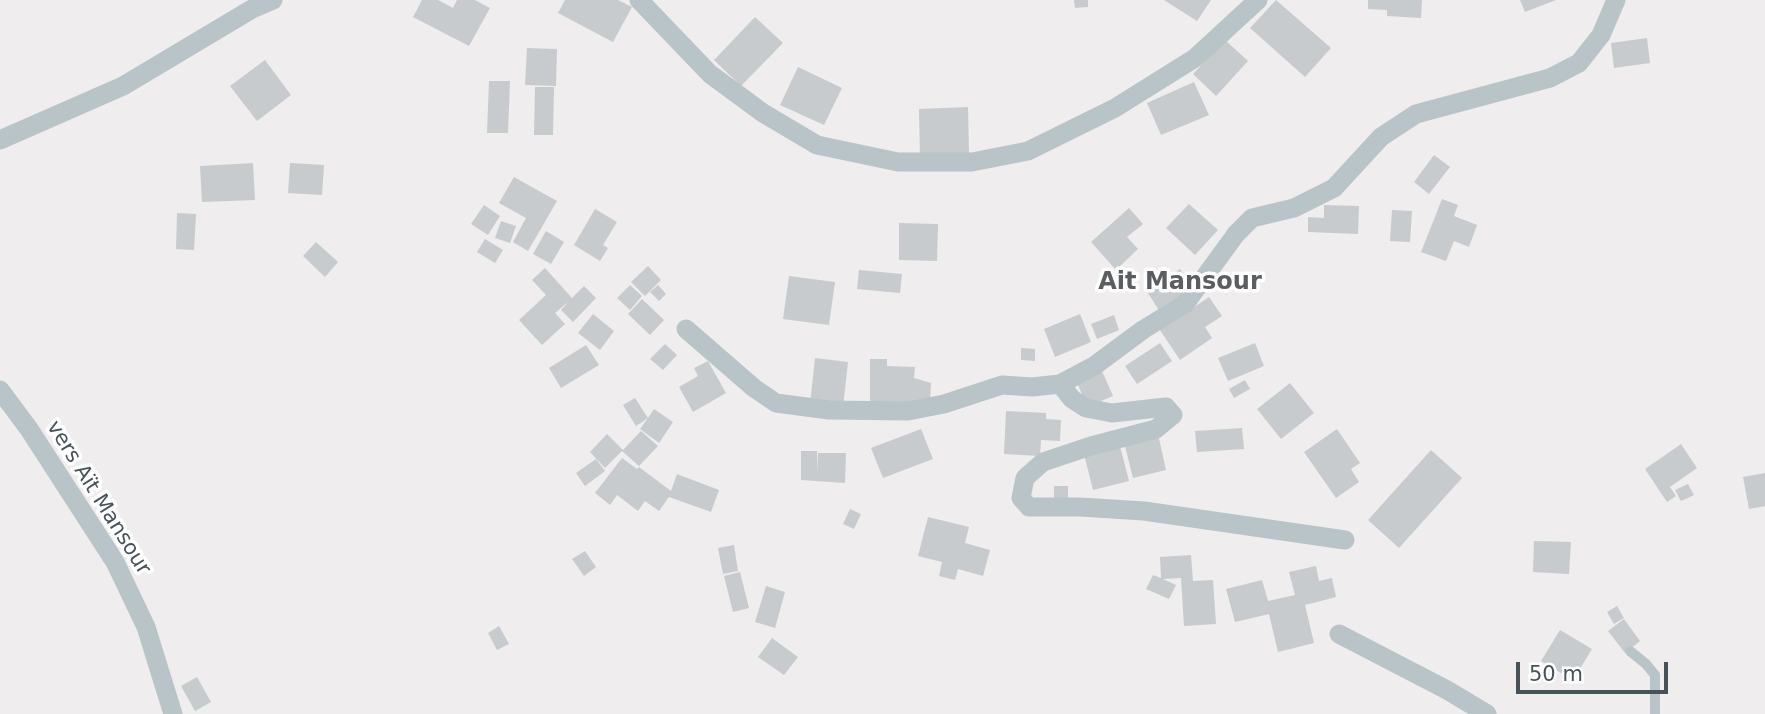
<!DOCTYPE html>
<meta charset="utf-8">
<style>
body{margin:0}
#map{position:relative;width:1765px;height:714px;overflow:hidden;background:#efeded;font-family:"DejaVu Sans",sans-serif}
canvas{display:block}
.scale{position:absolute;left:1516px;top:662px;width:152px;height:32px;box-sizing:border-box;border:4px solid #475358;border-top:0;padding-left:9px;font-size:21px;line-height:24px;white-space:nowrap;color:#475358;-webkit-text-stroke:5px #fff;paint-order:stroke}
</style>
<div id="map">
<canvas width="1765" height="714"></canvas>
<div class="scale">50 m</div>
</div>
<script>
const ctx = document.querySelector('canvas').getContext('2d');
ctx.lineJoin = 'round';
function fill(path, color) { ctx.fillStyle = color; ctx.fill(path, 'evenodd'); }
const poly = rows => new Path2D(rows.map(r => 'M' + r).join(''));
function strokePath(path, color, width, dash) { ctx.strokeStyle = color; ctx.lineWidth = width; ctx.lineCap = dash ? 'butt' : 'round'; ctx.setLineDash(dash || []); ctx.stroke(path); }
function write(font, color, halo, rows, align = 'center') {
  ctx.font = font + ' "DejaVu Sans",sans-serif'; ctx.lineWidth = 7; ctx.setLineDash([]); ctx.textBaseline = 'middle'; ctx.strokeStyle = halo; ctx.fillStyle = color; for (const [text, x, y, turn = 0] of rows) {
    ctx.save(); ctx.translate(x, y); ctx.rotate((+turn || 0) * Math.PI / 180); ctx.textAlign = isNaN(turn) ? turn : align; if (halo) ctx.strokeText(text, 0, 0); ctx.fillText(text, 0, 0); ctx.restore();
  }
}
fill(poly([
 [422,0,438,0,453,8,457,0,475,0,490,8,469,46,413,17],
 [565,0,618,0,632,7,613,42,558,13],
 [1074,0,1088,0,1088,7,1075,8],
 [1164,0,1211,0,1197,21],
 [1276,0,1331,48,1305,77,1250,28],
 [1368,0,1422,0,1421,18,1387,16,1387,10,1368,9],
 [1520,0,1556,0,1525,12],
 [755,17,783,43,741,86,714,60],
 [1647,38,1650,63,1614,68,1611,43],
 [1225,40,1248,61,1216,96,1193,74],
 [527,48,557,49,556,86,525,85],
 [265,60,291,95,257,121,230,86],
 [798,67,842,88,824,125,780,105],
 [489,81,510,81,508,133,487,133],
 [1194,82,1209,115,1161,135,1147,103],
 [535,87,554,87,553,135,534,135],
 [968,107,969,154,920,156,919,109],
 [1434,155,1450,167,1429,194,1414,182],
 [253,163,255,200,202,202,200,166],
 [290,163,324,165,322,195,288,193],
 [514,177,557,201,528,251,513,242,526,218,499,203],
 [1442,199,1458,205,1454,216,1477,225,1469,247,1454,241,1446,261,1421,252],
 [1189,204,1218,230,1195,255,1166,228],
 [484,205,500,216,488,235,471,224],
 [1324,205,1359,206,1358,234,1308,232,1308,217,1324,218],
 [1129,208,1143,224,1127,237,1138,249,1116,270,1091,242],
 [595,209,617,222,603,245,608,248,600,261,574,245],
 [1392,210,1412,211,1410,242,1390,241],
 [177,213,196,214,194,250,176,249],
 [501,221,516,226,510,243,495,238],
 [899,223,938,224,937,261,899,260],
 [546,231,564,242,551,264,533,254],
 [485,239,503,250,495,263,477,252],
 [316,242,338,262,325,277,303,256],
 [648,266,661,280,645,296,631,282],
 [545,268,572,298,584,286,596,298,573,322,561,310,568,302,555,313,565,324,542,345,519,320,546,295,532,280],
 [1180,269,1194,290,1160,312,1146,290],
 [859,270,902,274,900,293,857,289],
 [789,276,835,282,829,325,783,319],
 [630,285,642,296,630,310,617,298],
 [658,285,666,294,659,301,650,292],
 [1209,297,1222,316,1205,327,1212,338,1180,360,1160,330],
 [642,299,664,320,650,335,628,314],
 [593,314,614,331,600,350,578,333],
 [1080,314,1091,342,1055,357,1044,329],
 [1114,315,1119,330,1097,339,1091,324],
 [1160,343,1172,361,1137,384,1125,366],
 [1255,343,1264,366,1228,381,1218,358],
 [665,344,677,355,663,370,650,359],
 [586,345,599,365,561,388,549,368],
 [1021,348,1035,349,1035,361,1021,360],
 [815,358,848,362,843,407,810,404],
 [870,359,887,359,887,366,915,367,914,378,931,383,930,403,870,402],
 [708,361,726,393,693,412,679,387,698,376,694,368],
 [1102,371,1113,396,1087,407,1077,382],
 [1245,380,1250,389,1234,398,1229,389],
 [1290,383,1314,413,1281,439,1257,409],
 [635,398,648,418,654,409,673,422,659,443,640,429,648,418,636,426,623,405],
 [1006,411,1046,413,1046,419,1061,420,1060,441,1041,440,1040,456,1004,454],
 [1242,428,1244,449,1197,452,1195,431],
 [921,429,933,459,883,478,871,448],
 [1337,429,1360,463,1351,469,1359,482,1336,498,1304,452],
 [641,431,658,446,639,466,622,451],
 [607,434,623,450,605,468,590,452],
 [1158,434,1166,470,1133,478,1124,442],
 [1681,444,1697,468,1670,487,1676,496,1667,502,1645,469],
 [1120,446,1129,481,1093,490,1084,454],
 [1431,450,1462,478,1399,548,1368,520],
 [801,451,817,451,817,472,818,453,846,453,845,483,801,480],
 [622,458,637,469,639,467,671,491,677,474,719,490,711,512,669,497,659,511,645,501,638,511,617,495,610,505,595,493],
 [596,459,605,471,585,486,576,473],
 [1765,473,1765,506,1749,509,1743,477],
 [1688,484,1694,495,1681,501,1675,490],
 [1054,486,1068,486,1068,501,1054,501],
 [850,509,861,514,854,529,843,524],
 [928,517,969,527,965,543,990,550,983,576,958,569,955,580,939,576,942,562,918,556],
 [1534,541,1571,542,1569,574,1533,572],
 [734,545,738,571,723,574,718,548],
 [585,551,596,567,584,576,572,559],
 [1191,555,1193,581,1213,580,1216,624,1184,626,1181,578,1163,579,1176,585,1169,599,1146,589,1153,575,1161,578,1160,557],
 [1316,566,1319,581,1332,578,1336,597,1305,605,1314,643,1278,652,1269,614,1235,622,1226,589,1262,580,1268,601,1295,595,1289,572],
 [740,572,749,608,733,612,724,576],
 [766,586,785,592,775,628,755,622],
 [1617,606,1624,618,1614,624,1607,612],
 [1624,619,1640,641,1625,653,1608,631],
 [499,626,509,644,497,650,488,633],
 [1560,630,1592,649,1573,680,1541,661],
 [772,638,798,657,784,675,758,657],
 [197,677,211,702,195,711,181,686]
]), '#c7cbce');
strokePath(poly([
 [1630,651,1646,664,1655,675,1655,714]
]), '#b9c4c8', 10);
strokePath(poly([
 [639,0,710,74,763,113,817,145,898,162,972,162,1028,151,1115,108,1195,58,1258,0],
 [0,140,123,86,252,9,273,0],
 [686,329,754,388,776,403,829,410,908,411,944,404,1002,385,1032,387,1060,384,1094,366,1144,329,1185,304,1236,234,1252,218,1294,208,1334,188,1381,137,1416,114,1550,78,1579,63,1601,35,1616,0],
 [1060,384,1072,399,1086,408,1112,413,1166,407,1173,415,1156,429,1091,446,1043,462,1025,478,1021,498,1029,507,1080,507,1144,511,1345,540],
 [0,390,29,429,115,562,146,627,173,714],
 [1339,634,1447,690,1487,714]
]), '#b9c4c8', 19);
write('21px', '#475358', '#fff', [
 ["vers Aït Mansour",98,498,58]
]);
write('bold 24px', '#5a5e61', '#fff', [
 ["Ait Mansour",1180,283]
]);
</script>
